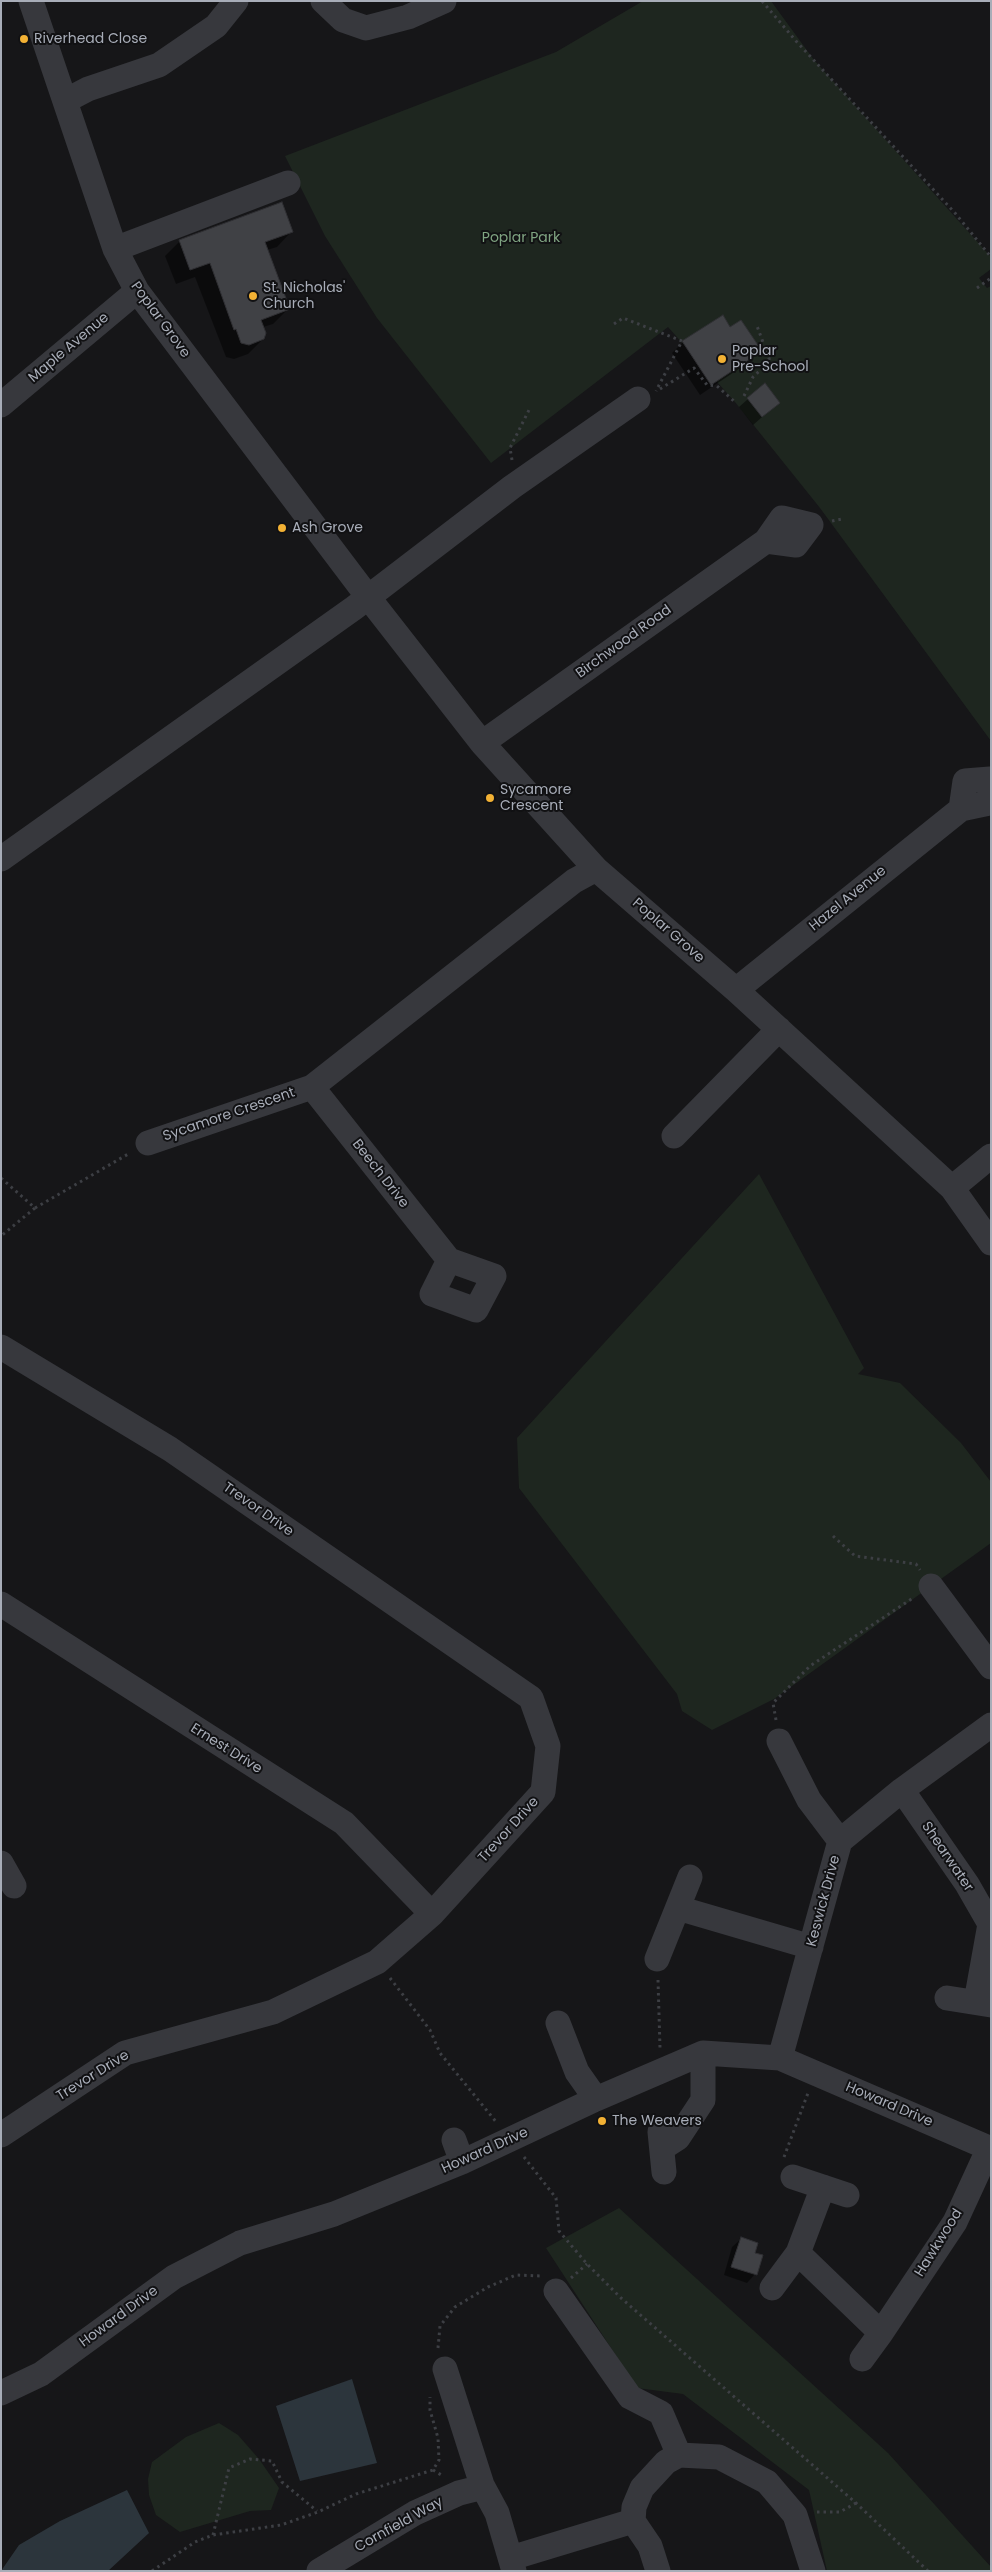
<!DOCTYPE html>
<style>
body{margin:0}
#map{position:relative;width:992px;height:2572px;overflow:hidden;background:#161618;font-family:Poppins,sans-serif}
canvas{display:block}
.frame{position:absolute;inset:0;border:2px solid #a8adb8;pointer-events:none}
</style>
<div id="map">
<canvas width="992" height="2572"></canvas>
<div class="frame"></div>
</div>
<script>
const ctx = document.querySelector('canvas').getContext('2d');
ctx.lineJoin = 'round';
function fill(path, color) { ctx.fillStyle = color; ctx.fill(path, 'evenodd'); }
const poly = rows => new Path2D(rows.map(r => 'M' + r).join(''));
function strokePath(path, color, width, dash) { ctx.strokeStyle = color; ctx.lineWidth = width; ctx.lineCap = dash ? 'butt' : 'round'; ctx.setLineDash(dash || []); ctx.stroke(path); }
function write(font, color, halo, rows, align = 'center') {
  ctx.font = font + ' Poppins,sans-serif'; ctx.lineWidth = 4; ctx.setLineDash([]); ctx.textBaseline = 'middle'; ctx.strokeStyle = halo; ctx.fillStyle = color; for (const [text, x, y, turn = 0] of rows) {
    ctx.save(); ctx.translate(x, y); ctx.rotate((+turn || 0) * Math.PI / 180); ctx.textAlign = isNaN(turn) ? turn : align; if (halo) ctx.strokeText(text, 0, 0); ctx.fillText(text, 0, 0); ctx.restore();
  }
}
fill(poly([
 [643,1,771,1,814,60,991,257,991,269,979,278,987,288,991,286,991,741,820,508,735,402,668,327,491,463,377,318,325,236,285,156,556,52],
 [759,1174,864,1368,858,1374,900,1383,961,1443,991,1482,991,1543,774,1699,712,1730,682,1711,677,1694,519,1488,517,1438],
 [619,2208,888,2453,991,2567,991,2571,827,2571,809,2490,683,2394,637,2388,546,2248],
 [219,2423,238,2435,259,2459,279,2488,271,2510,250,2511,180,2532,156,2515,149,2495,148,2479,152,2462,186,2437]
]), '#1e261f');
fill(poly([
 [352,2379,377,2463,300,2481,276,2406],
 [127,2490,149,2533,108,2571,1,2571,19,2545,60,2521]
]), '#2c353c');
fill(poly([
 [291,232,277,247,267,250,288,309,273,324,263,327,263,339,248,354,234,359,226,357,195,277,176,284,165,256,180,241],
 [729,328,760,351,749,362,700,395,672,353,683,342],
 [748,399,778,403,753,425,739,407],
 [741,2239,754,2253,755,2274,747,2283,724,2275,732,2247]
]), '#0007');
const building = poly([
 [282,202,293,232,265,242,290,309,261,320,266,333,264,339,249,345,241,343,236,329,234,330,210,263,190,270,179,240,282,202],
 [723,315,730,327,741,320,762,351,711,385,682,341,723,315],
 [765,383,780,403,762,417,747,398,765,383],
 [741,2237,758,2243,755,2253,763,2255,757,2275,731,2267,741,2237]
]);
fill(building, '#404145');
strokePath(building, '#303034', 1);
strokePath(poly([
 [762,1,796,41,955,213,991,257],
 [977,288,991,278],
 [614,324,623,318,682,341,656,391],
 [660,389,694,368,707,385,717,386,735,402],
 [744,396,753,377,770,361,757,326],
 [512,460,510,448,529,410],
 [832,521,842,519],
 [1,1178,35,1208,1,1236],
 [35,1208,130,1153],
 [833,1536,855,1556,916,1564,920,1570],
 [776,1720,773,1703,810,1666,913,1598],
 [390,1978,430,2030,440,2053,497,2123],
 [658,1980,660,2048],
 [524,2157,556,2198,559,2231,587,2264,621,2298,856,2503,928,2571],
 [784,2157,808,2093],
 [571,2278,587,2264],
 [438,2348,440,2326,455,2307,488,2287,516,2275,541,2276],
 [433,2470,443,2476],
 [817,2512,840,2512,856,2503],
 [213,2535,229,2468,250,2459,272,2461,282,2482,317,2511],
 [152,2571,195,2542,213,2535,281,2525,318,2512,356,2494,433,2470,439,2460,438,2438,430,2410,430,2397]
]), '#3d3f44', 3, [2.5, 4]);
strokePath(poly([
 [31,1,115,249,137,291,368,597,482,743,596,869,736,990,952,1188,991,1243],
 [323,1,343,20,366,28,408,17,444,1],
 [65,101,88,89,159,65,216,26,236,1],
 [115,249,288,183],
 [1,405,137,291],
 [482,743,766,541,782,518,811,525,796,545,766,541],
 [1,859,354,608,512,487,638,399],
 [736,990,961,809,990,803,990,779,965,781,961,809],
 [312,1087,449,1260,494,1276,476,1310,432,1294,449,1260],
 [674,1136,779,1029],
 [148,1143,312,1087,574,881,596,869],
 [952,1188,991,1156],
 [1,1347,170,1449,531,1698,548,1746,543,1792,432,1914,377,1962,273,2012,125,2053,1,2135],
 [931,1586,991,1667],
 [1,1604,344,1823,432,1914],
 [779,1741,809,1800,840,1841],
 [902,1790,967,1884,990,1924,976,2002],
 [1,1863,14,1886],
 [678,1908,811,1947],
 [657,1959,690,1877],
 [947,1998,991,2005],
 [558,2023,577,2072,596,2099],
 [780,2058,840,1841,902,1790,991,1725],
 [660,2132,664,2172],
 [454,2140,462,2162],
 [664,2147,678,2138,703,2100,703,2053],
 [793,2177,847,2195],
 [798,2253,881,2333],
 [772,2288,798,2253,823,2187],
 [556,2291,630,2397,661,2413,679,2455],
 [862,2359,881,2333,955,2222,989,2148],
 [445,2369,483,2488],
 [1,2393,41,2374,174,2277,240,2243,334,2214,462,2162,596,2099,703,2053,780,2058,991,2149],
 [511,2558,633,2521],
 [319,2571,415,2513,459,2493,483,2487,497,2513,514,2571],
 [658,2571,650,2546,633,2521,634,2507,642,2488,666,2462,679,2455,719,2457,767,2482,795,2515,813,2571]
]), '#37383d', 25);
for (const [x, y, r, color] of [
 [24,39,5,"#f2b134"],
 [253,296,5,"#f2b134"],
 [722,359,5,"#f2b134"],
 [282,528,5,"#f2b134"],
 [490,798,5,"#f2b134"],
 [602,2121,5,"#f2b134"]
]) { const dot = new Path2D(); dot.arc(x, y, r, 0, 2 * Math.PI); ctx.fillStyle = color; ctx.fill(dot); strokePath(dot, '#111113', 2); }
write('14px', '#a8adb8', '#111113', [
 ["Riverhead Close",34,39],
 ["St. Nicholas'",263,288],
 ["Church",263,304],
 ["Poplar",732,351],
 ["Pre-School",732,367],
 ["Ash Grove",292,528],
 ["Sycamore",500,790],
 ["Crescent",500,806],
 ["The Weavers",612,2121]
], 'left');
write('14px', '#7fa381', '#111113', [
 ["Poplar Park",521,238]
]);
write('14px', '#a8adb8', '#111113', [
 ["Poplar Grove",160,320,54],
 ["Maple Avenue",69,348,-40],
 ["Birchwood Road",624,642,-36],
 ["Hazel Avenue",848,899,-39],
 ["Poplar Grove",668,931,41],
 ["Sycamore Crescent",229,1115,-19],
 ["Beech Drive",380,1174,52],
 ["Trevor Drive",258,1510,35],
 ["Ernest Drive",226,1749,32],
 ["Trevor Drive",509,1830,-48],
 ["Shearwater",947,1857,56],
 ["Keswick Drive",824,1901,-75],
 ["Trevor Drive",93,2076,-32],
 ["Howard Drive",889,2105,23],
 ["Howard Drive",485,2151,-24],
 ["Hawkwood",939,2243,-58],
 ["Howard Drive",119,2317,-36],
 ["Cornfield Way",399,2525,-29]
]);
</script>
